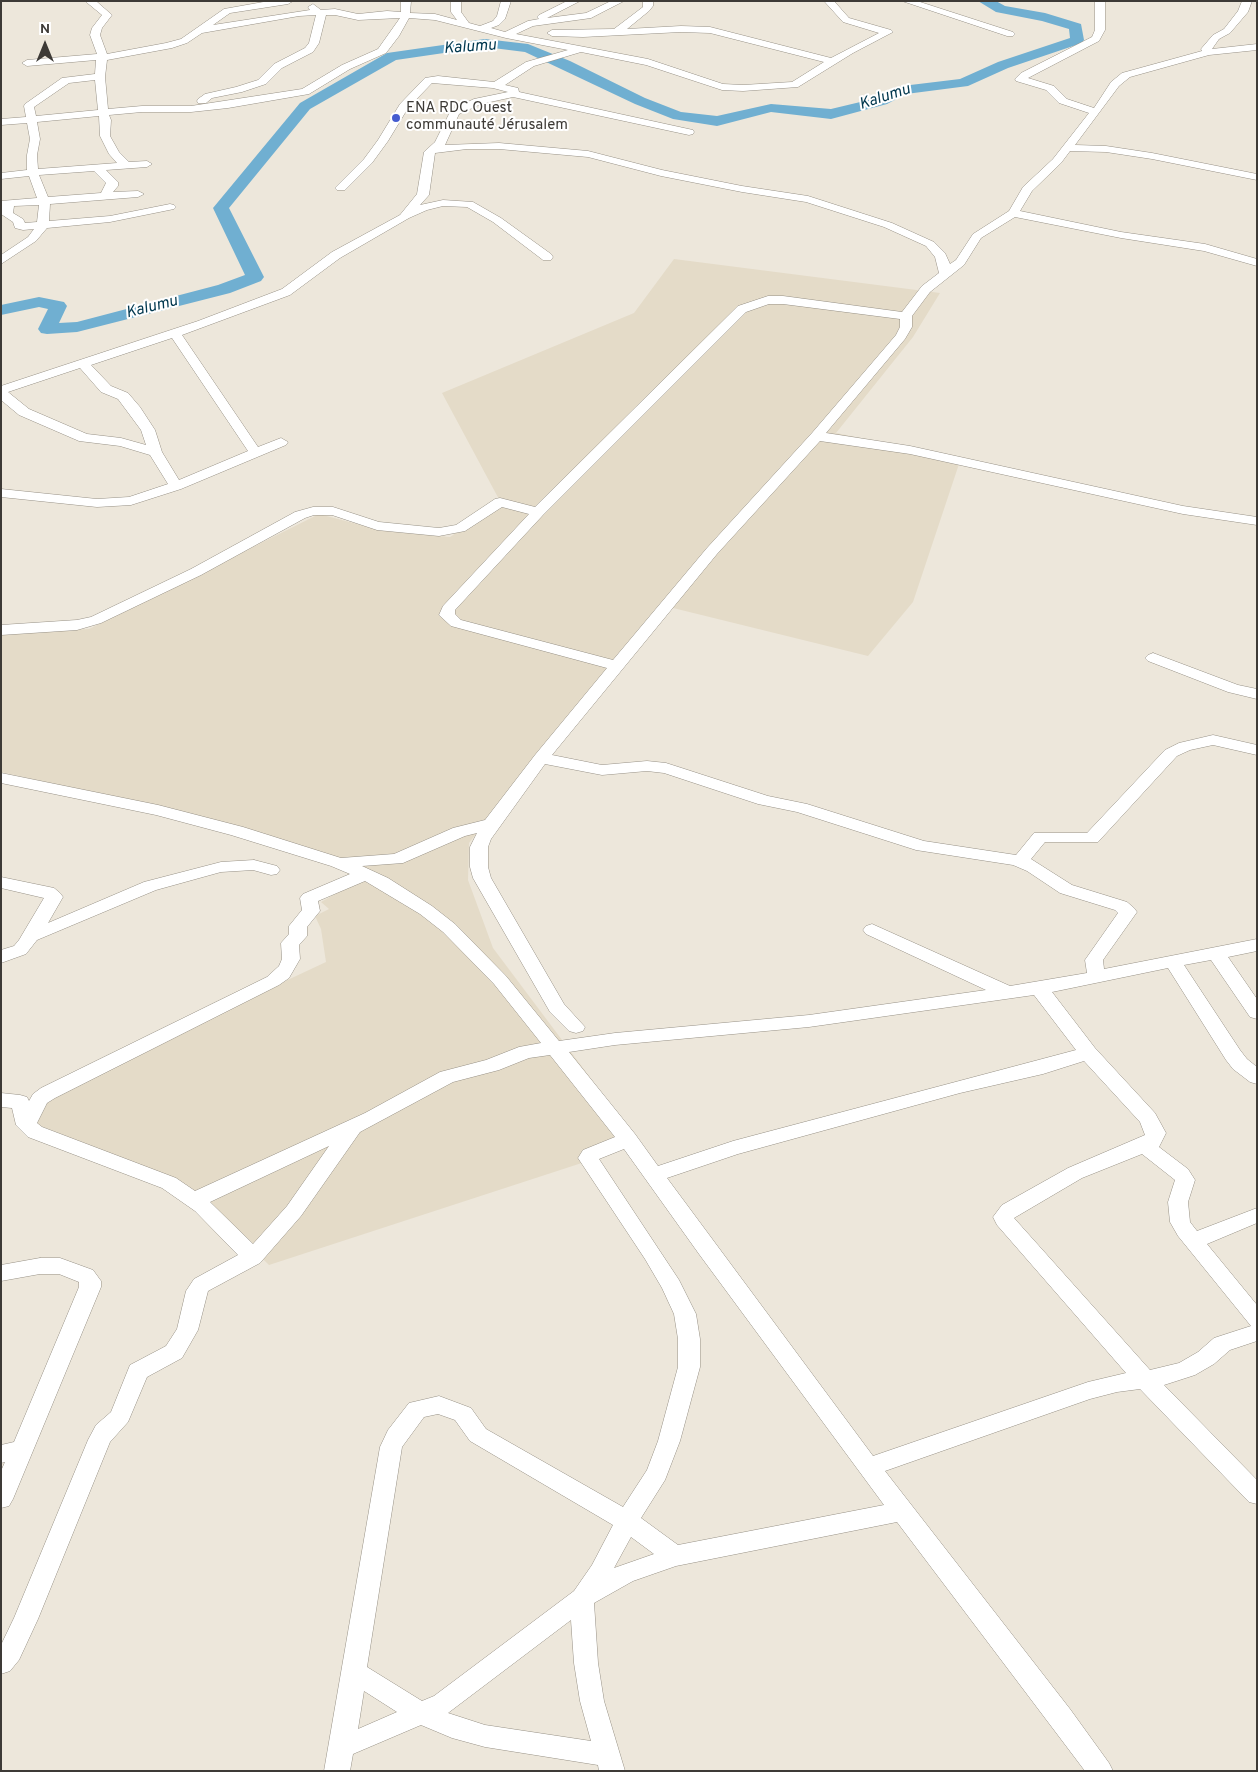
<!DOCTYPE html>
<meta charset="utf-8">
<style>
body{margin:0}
#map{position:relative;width:1258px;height:1772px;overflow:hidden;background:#ede7db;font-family:Overpass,sans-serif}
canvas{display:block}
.frame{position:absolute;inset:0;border:2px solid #3d3a36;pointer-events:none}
.north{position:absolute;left:20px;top:20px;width:50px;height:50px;-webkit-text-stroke:4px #fff;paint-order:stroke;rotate:0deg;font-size:14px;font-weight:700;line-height:20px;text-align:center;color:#3d3a36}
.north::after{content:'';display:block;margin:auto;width:18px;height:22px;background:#3d3a36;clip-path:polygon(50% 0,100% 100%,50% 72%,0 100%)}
</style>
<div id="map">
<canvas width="1258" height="1772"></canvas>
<div class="frame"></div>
<div class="north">N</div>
</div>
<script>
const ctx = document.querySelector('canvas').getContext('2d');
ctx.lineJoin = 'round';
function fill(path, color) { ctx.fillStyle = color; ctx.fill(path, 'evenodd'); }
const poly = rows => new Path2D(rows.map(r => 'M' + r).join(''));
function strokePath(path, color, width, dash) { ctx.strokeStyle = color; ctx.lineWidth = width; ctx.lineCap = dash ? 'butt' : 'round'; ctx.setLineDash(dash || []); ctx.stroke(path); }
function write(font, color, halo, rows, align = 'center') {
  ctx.font = font + ' Overpass,sans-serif'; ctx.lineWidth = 4; ctx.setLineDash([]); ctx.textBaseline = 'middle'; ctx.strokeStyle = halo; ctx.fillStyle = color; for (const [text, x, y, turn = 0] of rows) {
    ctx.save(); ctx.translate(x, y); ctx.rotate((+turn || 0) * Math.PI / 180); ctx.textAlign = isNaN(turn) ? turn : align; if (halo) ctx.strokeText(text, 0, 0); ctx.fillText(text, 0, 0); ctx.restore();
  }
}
fill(poly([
 [674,259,940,293,913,337,836,433,961,458,913,602,868,656,669,607,533,759,469,843,468,880,493,948,640,1144,269,1265,188,1186,161,1173,33,1123,45,1101,232,1006,326,962,321,929,315,916,329,909,321,902,337,893,353,864,134,802,1,772,1,634,89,629,319,514,384,531,450,537,501,503,442,393,634,313]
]), '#e4dbc8');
fill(poly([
 [978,1,996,1,1005,6,1045,13,1081,24,1084,40,1082,43,1008,68,968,86,906,94,887,104,831,119,771,112,717,126,673,119,635,104,525,52,485,47,396,60,310,109,229,208,264,277,261,281,230,293,77,332,47,334,41,333,38,329,48,309,39,307,1,315,1,305,39,297,64,302,67,306,59,323,77,322,218,285,245,275,213,208,300,103,387,53,485,39,528,44,570,61,645,98,681,112,717,116,771,104,831,109,877,98,902,86,960,79,998,62,1070,38,1069,29,1042,21,996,12,978,1]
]), '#70afd1');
const minor = poly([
 [85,1,96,1,112,15,102,28,100,35,107,54,166,43,181,39,224,9,269,1,293,1,288,4,230,13,213,25,310,10,308,7,313,4,321,10,335,9,358,14,387,11,401,12,401,1,411,1,410,13,435,14,457,20,451,12,451,1,461,1,461,12,469,23,480,26,493,21,497,16,501,1,511,1,505,19,499,25,491,28,505,32,528,21,539,19,537,17,539,15,567,1,580,1,547,18,586,13,611,1,624,1,591,18,533,26,516,34,648,59,723,84,743,85,792,82,824,62,710,33,681,32,583,37,552,36,547,33,552,30,614,29,643,7,643,1,653,1,653,6,649,11,627,29,681,26,710,27,831,58,879,33,843,22,824,1,834,1,849,18,891,30,893,32,853,53,798,87,743,91,722,90,646,65,581,52,534,66,505,85,518,88,519,92,693,130,694,132,693,134,689,135,513,97,481,104,459,114,445,145,499,143,588,151,662,170,742,186,808,196,892,223,934,242,945,253,950,264,956,260,973,234,1009,211,1023,187,1053,159,1089,113,1059,103,1046,90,1016,81,1015,79,1021,73,1092,37,1095,30,1095,1,1105,1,1105,30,1099,41,1028,78,1054,86,1067,99,1094,108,1111,82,1122,73,1202,51,1201,49,1213,35,1224,29,1238,11,1242,1,1252,1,1248,12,1230,33,1219,39,1212,49,1257,44,1257,50,1209,55,1130,77,1119,86,1075,145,1106,146,1152,153,1257,174,1257,180,1152,159,1106,152,1070,151,1061,163,1032,191,1020,211,1121,232,1205,244,1257,259,1257,266,1204,251,1121,238,1015,217,981,238,964,265,930,292,912,316,912,327,905,339,826,433,910,446,1183,506,1257,517,1257,525,1183,514,910,454,820,441,717,554,552,755,602,765,647,761,666,763,768,796,807,804,924,841,1016,855,1034,833,1087,833,1165,750,1179,743,1213,735,1257,745,1257,755,1213,745,1190,750,1177,756,1098,842,1045,842,1031,859,1072,885,1127,902,1134,908,1137,912,1103,960,1104,969,1257,939,1257,951,1228,957,1257,999,1257,1019,1250,1017,1211,960,1184,965,1240,1050,1247,1059,1257,1067,1257,1084,1250,1082,1233,1069,1226,1060,1168,968,1052,992,1095,1048,1155,1113,1166,1133,1159,1147,1188,1169,1195,1180,1188,1202,1190,1222,1197,1231,1257,1208,1257,1223,1207,1244,1257,1305,1257,1341,1230,1350,1214,1364,1195,1375,1164,1385,1257,1480,1257,1504,1249,1502,1140,1389,1117,1392,1090,1399,885,1471,1070,1709,1109,1763,1113,1771,1085,1771,897,1522,676,1566,633,1581,594,1603,598,1663,604,1701,625,1771,599,1771,598,1765,485,1747,452,1738,421,1725,353,1754,350,1771,324,1771,380,1447,388,1430,409,1403,439,1396,471,1408,486,1429,623,1507,647,1470,658,1441,678,1367,678,1339,674,1314,662,1288,645,1259,578,1158,583,1150,615,1137,550,1055,529,1058,499,1070,453,1082,360,1132,301,1216,260,1263,208,1291,198,1330,182,1358,147,1377,128,1422,110,1442,38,1619,19,1660,10,1671,1,1674,1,1645,14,1618,88,1440,96,1425,111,1412,130,1365,166,1346,177,1329,186,1291,194,1279,238,1255,195,1211,162,1188,28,1137,16,1125,12,1108,1,1107,1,1093,20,1095,27,1097,29,1101,33,1094,41,1088,267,977,279,966,282,959,281,943,289,934,289,926,302,910,300,898,303,894,350,874,331,866,231,835,156,815,1,783,1,773,158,805,243,827,341,858,394,854,453,828,485,820,535,755,607,668,451,626,439,615,443,606,529,514,502,507,465,531,439,536,377,530,332,515,314,515,305,518,201,575,101,623,77,630,1,635,1,625,77,620,91,617,191,569,295,512,313,507,333,507,379,522,439,528,456,525,495,499,500,498,535,507,738,306,768,296,783,296,902,312,922,286,939,273,935,257,926,246,884,227,806,202,742,192,661,176,588,157,499,149,467,149,435,153,429,195,420,205,443,200,473,202,501,218,551,254,553,257,551,260,543,260,493,222,467,207,443,206,427,210,409,218,340,258,290,295,182,335,258,447,281,438,288,442,286,445,181,489,131,505,97,507,1,497,1,489,97,499,129,497,168,484,150,455,120,446,79,441,19,415,1,400,1,386,198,321,282,289,332,252,400,215,417,194,424,152,435,142,451,110,474,99,508,92,493,88,432,83,408,108,388,141,372,163,345,190,337,190,335,188,364,159,378,140,400,104,425,78,438,76,494,82,526,62,568,50,506,38,435,20,409,18,399,36,386,53,350,69,309,94,228,108,191,112,142,112,109,115,111,120,110,136,119,152,129,162,147,161,152,164,147,167,106,170,118,182,118,186,113,192,138,191,144,194,138,197,50,204,49,221,110,216,170,204,174,205,176,207,174,209,110,222,47,228,36,241,1,264,1,255,28,237,34,229,23,230,15,228,13,222,1,214,1,201,37,198,29,176,1,179,1,173,27,170,27,155,30,139,27,123,1,125,1,119,26,117,24,106,25,104,62,78,95,74,96,60,27,66,22,63,27,60,97,54,90,35,92,28,102,15,85,1],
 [316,15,309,43,305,48,274,64,258,80,236,87,205,94,198,99,197,101,198,103,206,103,212,98,242,92,266,84,282,68,313,52,319,43,326,15,335,15,358,20,400,18,378,49,342,65,302,89,191,106,142,106,108,109,105,77,107,60,172,48,187,43,202,33,299,16,316,15],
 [95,80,98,110,36,116,34,107,69,83,95,80],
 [99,116,100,136,109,154,117,163,38,169,37,155,40,139,37,122,99,116],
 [94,171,106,183,101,193,48,197,39,175,94,171],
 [39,205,37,222,25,223,23,219,13,213,14,206,39,205],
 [769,304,783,304,900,319,900,327,896,335,812,433,707,548,613,660,461,620,455,614,455,610,543,515,746,312,769,304],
 [172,338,248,451,179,480,162,452,155,430,140,407,128,393,111,386,91,365,172,338],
 [80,368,101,392,118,399,141,430,146,445,121,438,87,434,29,409,8,392,80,368],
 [545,764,602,775,647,771,664,773,758,804,797,812,916,850,1013,865,1027,871,1060,893,1115,910,1118,913,1085,960,1087,973,1010,986,872,924,866,926,863,930,866,934,986,990,809,1015,615,1033,559,1041,506,976,455,924,432,906,388,878,362,866,403,863,465,836,477,833,470,847,470,867,473,878,550,1012,569,1031,576,1033,583,1031,585,1027,564,1004,491,878,488,867,488,847,491,839,545,764],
 [365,881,420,914,443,932,494,984,541,1043,519,1047,486,1060,440,1072,365,1113,195,1191,176,1178,42,1127,37,1123,47,1103,55,1098,279,985,289,978,300,959,299,945,307,936,307,927,320,911,318,901,365,881],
 [1034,995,1076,1050,733,1141,658,1166,635,1134,569,1052,615,1045,809,1027,1034,995],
 [1084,1061,1140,1122,1145,1135,1068,1168,1002,1205,993,1217,997,1225,1126,1373,1088,1382,873,1456,667,1178,738,1154,960,1093,1043,1074,1084,1061],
 [329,1146,287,1206,253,1244,210,1202,329,1146],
 [624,1149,699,1254,884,1505,678,1545,641,1518,665,1480,680,1441,700,1367,700,1339,696,1314,679,1280,599,1159,624,1149],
 [1142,1154,1175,1180,1168,1202,1170,1222,1178,1236,1251,1326,1214,1338,1198,1352,1179,1363,1150,1370,1014,1218,1082,1178,1142,1154],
 [438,1414,455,1420,470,1441,613,1525,592,1565,574,1591,434,1696,422,1701,367,1667,402,1447,424,1417,438,1414],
 [631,1537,654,1554,614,1568,631,1537],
 [571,1620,574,1663,580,1701,591,1741,485,1725,448,1713,571,1620],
 [364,1691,397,1712,358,1729,364,1691],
 [902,1,917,1,1013,32,1015,34,1013,36,1007,36,902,1],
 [1153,653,1238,685,1257,689,1257,699,1228,692,1148,661,1145,658,1148,655,1153,653],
 [254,860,277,866,280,870,277,874,271,875,253,870,221,872,156,890,37,940,26,954,1,963,1,950,14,946,19,940,44,898,1,888,1,877,54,888,60,893,63,897,48,923,144,882,221,862,254,860],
 [40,1258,60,1258,93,1270,101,1281,101,1287,13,1499,9,1506,1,1508,1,1471,5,1462,1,1463,1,1445,14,1442,79,1287,79,1282,59,1274,40,1274,1,1281,1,1265,40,1258]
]);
strokePath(minor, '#979186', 1);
fill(minor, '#fff');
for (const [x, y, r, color] of [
 [396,118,5,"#455cd0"]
]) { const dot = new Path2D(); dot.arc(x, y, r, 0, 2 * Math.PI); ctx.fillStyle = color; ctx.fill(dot); strokePath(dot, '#fff', 2); }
write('15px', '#3d3a36', '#fff', [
 ["ENA RDC Ouest",406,109],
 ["communauté Jérusalem",406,126]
], 'left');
write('italic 16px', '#00374e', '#fff', [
 ["Kalumu",470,48,-4],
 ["Kalumu",885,98,-18],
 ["Kalumu",152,308,-14]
]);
</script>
